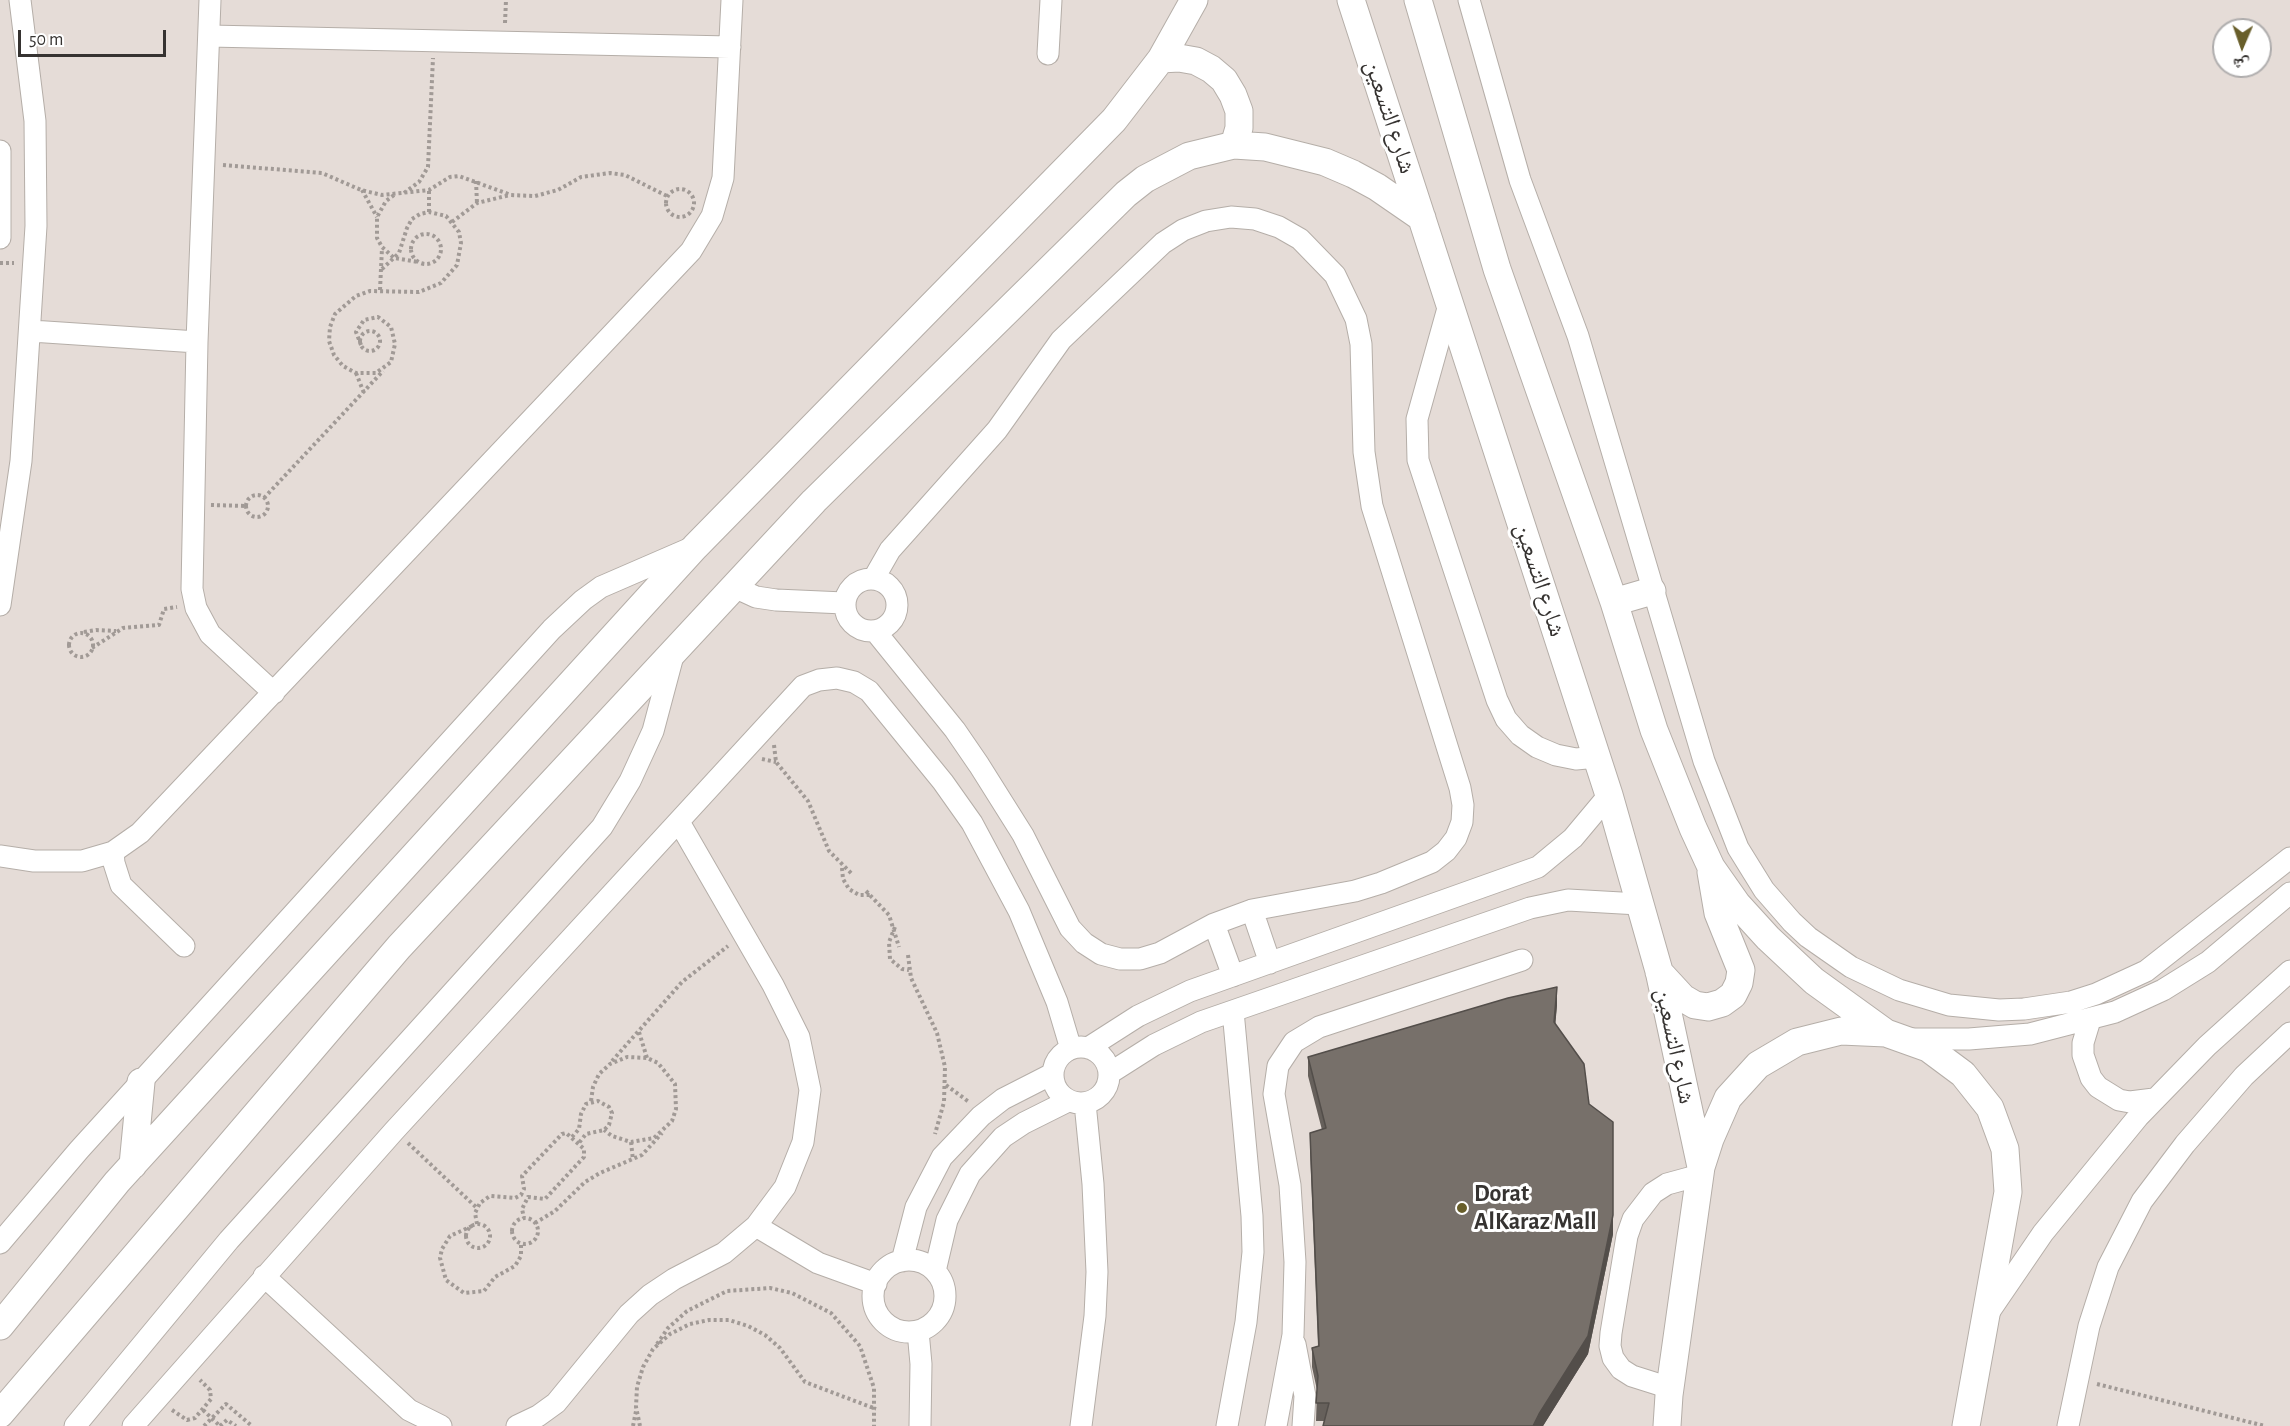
<!DOCTYPE html>
<meta charset="utf-8">
<style>
body{margin:0}
#map{position:relative;width:2290px;height:1426px;overflow:hidden;background:#e5dcd7;font-family:"Alegreya Sans","Noto Naskh Arabic",sans-serif}
canvas{display:block}
.north{position:absolute;left:2212px;top:18px;width:60px;height:60px;box-sizing:border-box;background:#fff;border:2px solid #afadad;border-radius:50%;rotate:182deg;font-size:16px;font-weight:700;line-height:24px;text-align:center;color:#363331}
.north::after{content:'';display:block;margin:auto;width:21px;height:27px;background:#685e2a;clip-path:polygon(50% 0,100% 100%,50% 72%,0 100%)}
.scale{position:absolute;left:18px;top:30px;width:148px;height:27px;box-sizing:border-box;border:3px solid #363331;border-top:0;padding-left:8px;font-size:18px;line-height:21px;white-space:nowrap;color:#363331;-webkit-text-stroke:4px #fff;paint-order:stroke}
</style>
<div id="map">
<canvas width="2290" height="1426"></canvas>
<div class="north">ش</div>
<div class="scale">50 m</div>
</div>
<script>
const ctx = document.querySelector('canvas').getContext('2d');
ctx.lineJoin = 'round';
const poly = rows => new Path2D(rows.map(r => 'M' + r).join(''));
function strokePath(path, color, width, dash) { ctx.strokeStyle = color; ctx.lineWidth = width; ctx.lineCap = dash ? 'butt' : 'round'; ctx.setLineDash(dash || []); ctx.stroke(path); }
function fill(path, color) { ctx.fillStyle = color; ctx.fill(path, 'evenodd'); }
function write(font, color, halo, rows, align = 'center') {
  ctx.font = font + ' "Alegreya Sans","Noto Naskh Arabic",sans-serif'; ctx.lineWidth = 6; ctx.setLineDash([]); ctx.textBaseline = 'middle'; ctx.strokeStyle = halo; ctx.fillStyle = color; for (const [text, x, y, turn = 0] of rows) {
    ctx.save(); ctx.translate(x, y); ctx.rotate((+turn || 0) * Math.PI / 180); ctx.textAlign = isNaN(turn) ? turn : align; if (halo) ctx.strokeText(text, 0, 0); ctx.fillText(text, 0, 0); ctx.restore();
  }
}
const minor = poly([
 [210,0,197,342,192,589,196,608,210,634,274,693],
 [1469,0,1520,180,1578,336,1704,761,1738,848,1764,890,1792,922,1808,937,1851,967,1899,990,1949,1005,1999,1010,2024,1009,2071,1002,2096,994,2146,971,2290,858],
 [209,36,730,47],
 [1048,54,1051,0],
 [0,151,0,238],
 [1450,301,1417,419,1418,460,1497,700,1506,719,1520,735,1537,747,1556,755,1576,759,1597,757],
 [31,331,197,342],
 [874,578,890,550,997,430,1061,340,1163,243,1183,230,1206,221,1231,217,1255,219,1279,227,1300,239,1335,275,1356,319,1361,344,1364,452,1372,506,1460,788,1463,805,1462,822,1456,838,1446,851,1432,862,1381,883,1355,891,1252,910,1214,924,1160,953,1140,959,1120,959,1101,954,1084,943,1070,928,1023,835,979,765,955,730,875,631],
 '845 605a26 26 0 1 1 52 0a26 26 0 1 1-52 0Z',
 [732,586,756,597,776,600,844,603],
 [0,605,21,461,36,226,35,121,20,0],
 [113,852,114,863,121,885,184,946],
 [0,856,34,861,82,861,113,852,140,833,691,251,712,216,723,178,732,0],
 [1252,910,1270,963],
 [1214,924,1233,976],
 [2090,1020,2083,1043,2083,1055,2091,1078,2098,1087,2119,1100,2130,1102,2154,1099],
 [1912,1039,1969,1039,2030,1034,2115,1012,2163,990,2208,962,2290,893],
 '1053 1075a28 28 0 1 1 56 0a28 28 0 1 1-56 0Z',
 [1088,1048,1138,1016,1190,991,1538,867,1573,838,1609,795],
 [1110,1073,1154,1045,1201,1022,1530,908,1568,900,1639,904],
 [756,1226,818,1263,876,1284],
 [0,1243,79,1150,552,629,583,600,601,587,691,548],
 '873 1296a36 36 0 1 1 72 0a36 36 0 1 1-72 0Z',
 [902,1261,916,1207,942,1157,981,1116,1003,1099,1052,1074],
 [935,1271,947,1220,970,1174,1003,1137,1024,1123,1068,1101],
 [264,1276,409,1410,441,1426],
 [1989,1312,2043,1233,2138,1117,2207,1046,2290,971],
 [918,1331,921,1364,920,1426],
 [1295,1344,1305,1396,1303,1426],
 [1670,1388,1632,1376,1621,1369,1613,1358,1610,1346,1611,1333,1627,1236,1633,1219,1653,1193,1667,1184,1700,1175],
 [75,1426,229,1240,602,827,630,781,653,731,674,652],
 [133,1426,394,1131,803,686,819,680,837,678,854,682,869,691,943,782,972,823,1019,911,1057,1002,1071,1049],
 [517,1426,538,1416,556,1403,629,1314,650,1295,674,1279,724,1253,756,1226,785,1187,803,1142,810,1090,799,1037,773,985,679,822],
 [1081,1426,1095,1316,1097,1272,1093,1184,1085,1103],
 [1227,1426,1246,1322,1253,1252,1252,1216,1233,1011],
 [1276,1426,1293,1335,1295,1262,1290,1185,1274,1094,1278,1066,1294,1042,1319,1027,1522,960],
 [2068,1426,2089,1326,2108,1267,2142,1201,2185,1144,2244,1076,2290,1033]
]);
const major = poly([
 [1351,0,1609,795,1659,971,1701,1167],
 [1418,0,1497,269,1614,602,1654,730,1693,828,1711,867,1737,904,1768,938,1814,981,1886,1033],
 [1161,59,1179,58,1196,61,1211,69,1224,80,1233,95,1239,111,1239,128,1234,145],
 [1614,602,1652,591],
 [1659,972,1683,998,1695,1005,1708,1007,1722,1003,1733,995,1739,983,1741,970,1718,913,1711,872],
 [133,1165,141,1082],
 [0,1326,117,1182,695,547,1114,120,1161,59,1194,0],
 [0,1414,399,947,814,501,1126,194,1145,179,1189,156,1234,145,1265,147,1325,162,1353,174,1377,187,1422,218],
 [1667,1426,1669,1395,1701,1167,1710,1139,1728,1098,1758,1065,1797,1042,1841,1031,1886,1033,1928,1048,1963,1074,1990,1108,2005,1149,2008,1192,1966,1426]
]);
strokePath(minor, '#b5aea8', 23);
strokePath(major, '#b5aea8', 29);
strokePath(poly([
 [505,23,506,0],
 [223,165,322,173,361,190,382,195,429,190,450,177,459,176,511,195,535,196,558,190,581,177,610,173,625,175,667,196],
 [476,181,477,203],
 '666 203a14 14 0 1 1 28 0a14 14 0 1 1-28 0Z',
 [362,190,377,217],
 [404,193,419,182,428,167,433,58],
 [394,195,386,201,377,217,377,238,382,247,394,258,418,262],
 [429,212,429,190],
 [452,222,477,203,510,195],
 '411 249a15 15 0 1 1 30 0a15 15 0 1 1-30 0Z',
 [0,263,14,263],
 [380,290,382,248],
 '360 341a10 10 0 1 1 20 0a10 10 0 1 1-20 0Z',
 [361,345,356,332,364,320,378,317,391,327,395,344,391,362,376,373,356,373,343,366,334,355,329,341,330,327,335,314,356,296,370,291,419,292,441,283,457,265,461,243,459,232,446,216,429,212,420,214,412,219,407,228,399,253,381,270],
 [356,373,364,393],
 '246 506a11 11 0 1 1 22 0a11 11 0 1 1-22 0Z',
 [264,498,383,371],
 [211,505,246,506],
 [84,632,96,630,116,631],
 '69 645a12 12 0 1 1 24 0a12 12 0 1 1-24 0Z',
 [92,648,123,628,159,625,164,609,177,607],
 [774,745,776,762,808,801,829,851,853,875],
 [762,759,776,762],
 [842,868,843,879,849,889,859,895,870,895],
 [866,891,889,915,899,947],
 [895,927,889,942,890,959,902,969,909,970],
 [908,955,911,978,937,1033,945,1067,944,1102,935,1134],
 [639,1032,647,1058],
 [612,1061,682,982,728,946],
 [946,1085,969,1102],
 [591,1101,593,1087,599,1074,610,1064,627,1057,647,1058,658,1063,675,1084,676,1109,672,1121,654,1138,631,1142,612,1136,604,1130],
 [572,1137,579,1129,581,1114,586,1104,598,1101,609,1107,612,1113,609,1125,604,1130,586,1134,578,1144],
 [631,1142,633,1160],
 [408,1143,477,1208],
 '512 1231a13 13 0 1 1 26 0a13 13 0 1 1-26 0Z',
 [535,1223,555,1211,585,1182,600,1173,642,1155,662,1133],
 [477,1224,475,1213,480,1203,490,1196,515,1198,521,1195,524,1189,522,1176,562,1134,566,1133,584,1149,584,1157,545,1199,528,1197,522,1209,524,1218],
 '466 1236a12 12 0 1 1 24 0a12 12 0 1 1-24 0Z',
 [472,1226,450,1236,442,1249,440,1258,446,1280,464,1293,484,1291,495,1277,515,1266,521,1256,521,1244],
 [657,1344,668,1328,687,1311,727,1291,770,1288,792,1293,831,1313,860,1346,874,1388,874,1426],
 [2097,1384,2265,1426],
 [172,1410,187,1420,195,1418,211,1399,210,1390,200,1380],
 [203,1410,220,1426],
 [204,1426,226,1404,252,1426],
 [220,1426,227,1420,236,1426],
 [633,1426,636,1411],
 [640,1426,636,1407,637,1387,643,1367,653,1349,670,1334,690,1324,709,1320,729,1320,748,1326,765,1335,780,1348,805,1382,876,1409]
]), '#a19a96', 4, [3, 3]);
strokePath(minor, '#fff', 21);
strokePath(major, '#fff', 27);
fill(poly([
 [1557,1005,1555,1024,1589,1104,1613,1234,1588,1354,1543,1426,1323,1426,1324,1421,1316,1421,1317,1390,1312,1367,1312,1348,1318,1346,1310,1152,1310,1133,1322,1130,1308,1076,1308,1057]
]), '#66605b');
fill(poly([
 [1557,987,1557,1005,1554,1040,1554,1022],
 [1613,1122,1613,1234,1588,1354,1543,1426,1533,1426]
]), '#534e4a');
const building = poly([
 [1557,987,1554,1022,1584,1064,1589,1104,1613,1122,1613,1215,1588,1336,1539,1414,1533,1426,1323,1426,1329,1403,1316,1403,1318,1376,1312,1348,1319,1346,1310,1133,1326,1128,1308,1057,1508,998,1557,987]
]);
fill(building, '#77706a');
strokePath(building, '#534e4a', 1.5);
for (const [x, y, r, color] of [
 [1462,1208,6,"#685e2a"]
]) { const dot = new Path2D(); dot.arc(x, y, r, 0, 2 * Math.PI); ctx.fillStyle = color; ctx.fill(dot); strokePath(dot, '#fff', 2); }
write('24px', '#363331', '#fff', [
 ["شارع التسعين",1390,117,72],
 ["شارع التسعين",1540,580,72],
 ["شارع التسعين",1675,1046,78]
]);
write('bold 24px', '#363331', '#fff', [
 ["Dorat",1474,1194],
 ["AlKaraz Mall",1474,1222]
], 'left');
</script>
